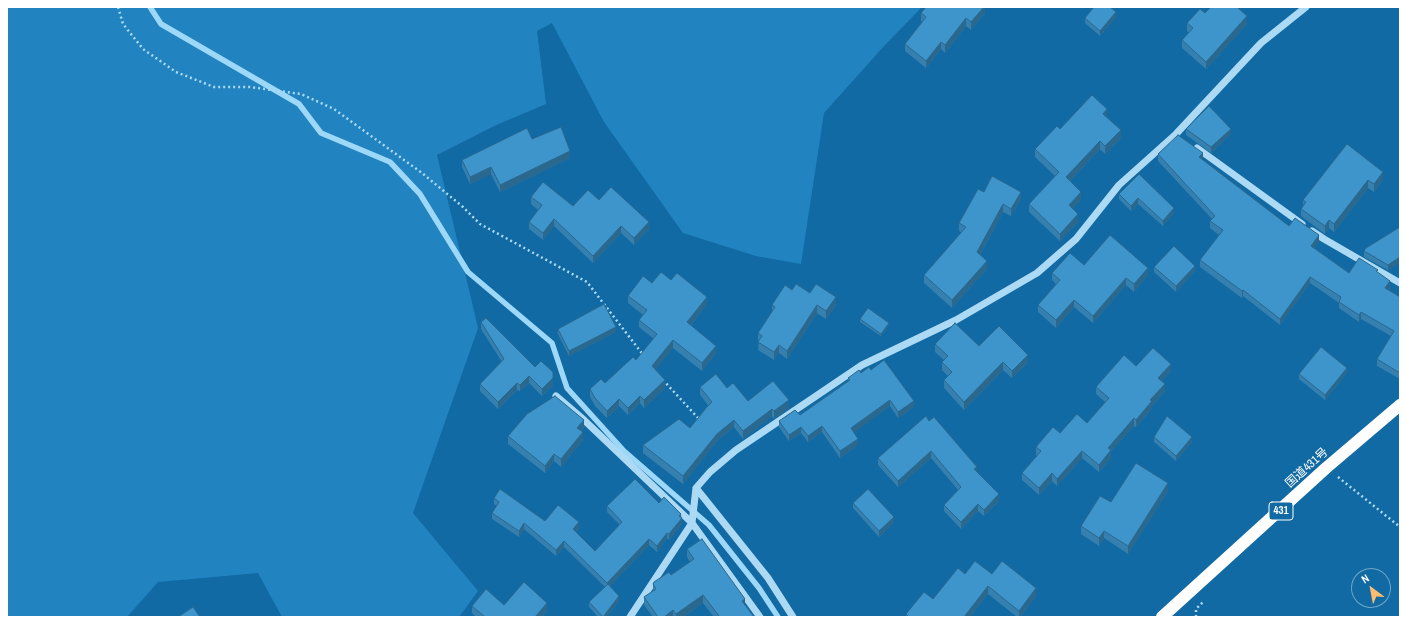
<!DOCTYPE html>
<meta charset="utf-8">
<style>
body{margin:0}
#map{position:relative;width:1407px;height:624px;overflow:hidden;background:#116aa3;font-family:"Archivo Narrow",sans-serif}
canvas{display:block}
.frame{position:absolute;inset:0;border:8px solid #fff;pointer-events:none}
.north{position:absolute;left:1351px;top:568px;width:40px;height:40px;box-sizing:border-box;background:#116aa3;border:1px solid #70a6c8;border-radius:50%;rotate:328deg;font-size:11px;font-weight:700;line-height:16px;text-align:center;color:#fff}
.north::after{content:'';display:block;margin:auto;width:14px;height:18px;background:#ffbd70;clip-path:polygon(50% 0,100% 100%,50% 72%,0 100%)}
</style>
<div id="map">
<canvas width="1407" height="624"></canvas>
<div class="frame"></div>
<div class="north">N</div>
</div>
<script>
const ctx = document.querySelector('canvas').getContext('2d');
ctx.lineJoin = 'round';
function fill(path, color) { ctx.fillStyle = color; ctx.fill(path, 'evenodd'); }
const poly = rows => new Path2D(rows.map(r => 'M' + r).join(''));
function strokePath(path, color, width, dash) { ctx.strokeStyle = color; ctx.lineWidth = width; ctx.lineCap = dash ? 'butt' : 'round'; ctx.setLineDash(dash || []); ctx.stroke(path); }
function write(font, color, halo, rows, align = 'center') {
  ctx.font = font + ' "Archivo Narrow","Noto Sans JP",sans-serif'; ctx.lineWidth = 4; ctx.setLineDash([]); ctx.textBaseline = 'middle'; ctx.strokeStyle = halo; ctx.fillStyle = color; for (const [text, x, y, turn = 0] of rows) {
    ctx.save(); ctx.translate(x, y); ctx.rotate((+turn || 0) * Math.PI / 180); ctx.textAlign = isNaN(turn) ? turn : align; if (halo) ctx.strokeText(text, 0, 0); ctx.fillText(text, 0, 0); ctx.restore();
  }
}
fill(poly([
 [7,7,922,7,884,46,824,113,801,264,756,256,683,233,604,122,552,23,537,31,546,104,494,126,437,155,478,328,413,513,478,591,459,617,282,617,258,573,158,582,127,617,7,617]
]), '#2184c0');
strokePath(poly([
 [150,7,161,24,299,104,321,133,390,162,420,194,468,272,552,343,567,388,624,451,709,525,759,588,778,617]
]), '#9ed8f8', 5.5);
strokePath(poly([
 [118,7,123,24,143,49,176,72,214,87,250,87,301,94,334,109,422,173,463,207,480,224,587,282,644,356],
 [663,380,699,419],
 [1338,477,1400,527],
 [1196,617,1196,609,1203,602]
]), '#acdaf5', 2.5, [2, 3]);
strokePath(poly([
 [1197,148,1302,224],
 [1312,231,1324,239,1400,283],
 [556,396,584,420,692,523,760,617],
 [696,488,768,578,793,617],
 [630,617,692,523,696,488,710,472,736,450,862,365,956,320,1037,273,1076,239,1119,185,1176,134,1261,43,1306,7]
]), '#acdaf5', 7);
strokePath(poly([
 [1162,617,1326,468,1400,405]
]), '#fff', 12);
fill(poly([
 [985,7,985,13,971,30,966,26,945,53,941,49,926,68,905,51,905,44,923,22,921,21,921,13],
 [1205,13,1247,24,1206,69,1182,48,1182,40,1189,33,1187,31,1187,23],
 [1116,17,1100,36,1085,23,1085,18],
 [1107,117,1121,138,1105,154,1100,149,1070,181,1081,200,1072,209,1078,222,1060,241,1029,212,1029,204,1055,176,1035,157,1035,149,1060,129],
 [1186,129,1231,134,1211,153,1186,135],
 [1347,144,1383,180,1374,192,1368,188,1334,232,1329,228,1325,234,1301,216,1301,209,1303,205,1303,200],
 [1158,154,1203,160,1289,226,1319,242,1314,248,1349,273,1378,273,1390,288,1389,290,1400,297,1400,379,1377,366,1377,359,1391,336,1361,319,1359,322,1339,308,1339,303,1310,283,1280,325,1243,296,1242,298,1200,267,1200,260,1219,235,1210,228,1210,221,1212,219,1158,161],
 [570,158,500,192,491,174,470,184,462,167,462,160],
 [1139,174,1174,213,1163,226,1138,204,1131,211,1119,199,1119,194],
 [984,192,1021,199,1011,216,1003,212,980,255,987,269,952,308,924,283,924,275,962,233,959,231,959,223],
 [531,197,573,206,599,200,649,229,634,245,621,233,593,263,554,226,543,240,529,229,529,222,538,210,531,204],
 [1400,227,1400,262,1388,270,1364,257,1364,251],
 [1084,265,1148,275,1134,292,1126,285,1093,323,1074,307,1056,328,1038,312,1038,305,1056,284,1052,280,1052,273],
 [1154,267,1195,271,1176,292,1154,272],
 [671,280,707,304,691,325,716,353,702,371,673,348,655,370,665,388,644,408,640,403,628,415,619,406,607,418,595,406,590,397,590,389,605,383,636,360,654,339,639,327,639,320,643,315,628,303,628,296,652,283],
 [792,290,810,293,836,305,826,319,817,313,787,359,779,353,774,360,758,350,759,341,758,341,758,333,772,312,772,305],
 [860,319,889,325,881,336,860,322],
 [481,322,535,367,553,385,542,396,529,383,520,391,517,390,498,409,480,391,480,384,502,362,481,329],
 [558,329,616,332,569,356,558,334],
 [935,344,979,346,1028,362,1012,378,1003,370,964,410,944,388,944,380,948,376,942,370,942,362,944,360,935,352],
 [1136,366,1171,371,1162,381,1165,391,1152,406,1152,409,1136,427,1134,426,1111,451,1111,458,1099,472,1082,458,1057,486,1052,481,1039,495,1022,480,1022,473,1037,456,1036,455,1036,447,1060,433,1087,423,1105,402,1096,394,1096,387],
 [871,370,914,407,898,418,890,406,854,432,858,445,840,458,822,432,808,442,801,433,789,441,779,427,779,421,800,415,848,381,848,378,861,373],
 [1347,373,1325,400,1299,379,1299,374],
 [700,387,727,388,748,401,789,408,774,419,772,416,743,439,734,427,717,441,683,484,643,453,643,445,690,428,708,405,700,395],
 [929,421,977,473,999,501,984,516,978,511,961,529,944,511,944,505,958,490,931,458,898,487,878,465,878,458],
 [584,427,581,431,583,440,561,467,554,461,545,473,508,444,508,436],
 [1154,437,1192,442,1176,461,1154,442],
 [1168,491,1128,554,1104,538,1099,546,1081,534,1081,526,1111,502],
 [494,498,545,521,579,528,576,532,595,551,620,525,607,512,607,506,659,503,681,518,682,524,669,540,667,538,657,552,649,545,610,586,619,601,607,617,598,617,589,607,589,602,605,587,564,547,556,556,524,529,519,537,492,519,492,513,497,506,494,504],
 [853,503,894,522,879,537,853,508],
 [687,549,745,605,754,617,714,617,703,603,683,617,653,617,644,605,644,597,653,591,653,584,671,575,690,562,687,557],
 [965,574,992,574,1036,596,1020,617,1017,617,988,594,970,617,906,617,906,614,933,599],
 [504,605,547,611,542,617,476,617,472,613,472,606]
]), '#3580af');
fill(poly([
 [984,7,985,7,985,13,971,30,971,22],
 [1116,12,1116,17,1100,36,1100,31],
 [1247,16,1247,24,1206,69,1206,62],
 [966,18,966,26,945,53,945,45],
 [941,42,941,49,926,68,926,61],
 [1107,109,1107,117,1103,114],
 [1231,129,1231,134,1211,153,1211,147],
 [1121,130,1121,138,1105,154,1105,146],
 [1100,141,1100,149,1066,185,1066,177],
 [570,151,570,158,500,192,500,185],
 [1203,153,1203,160,1199,164,1199,157],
 [491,167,491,174,470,184,470,177],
 [1383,172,1383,180,1374,192,1374,184],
 [1368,180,1368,188,1334,232,1334,224],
 [1021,192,1021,199,1011,216,1011,209],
 [1081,192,1081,200,1069,213,1069,205],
 [1138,198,1138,204,1131,211,1131,206],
 [1003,204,1003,212,977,260,977,252],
 [1174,208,1174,213,1163,226,1163,221],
 [1078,214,1078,222,1060,241,1060,234],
 [554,219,554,226,543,240,543,233],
 [1329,220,1329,228,1325,234,1325,226],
 [649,222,649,229,634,245,634,238],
 [621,226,621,233,593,263,593,256],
 [1319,235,1319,242,1311,253,1311,246],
 [1400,257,1400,262,1388,270,1388,265],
 [987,261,987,269,952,308,952,300],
 [1195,266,1195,271,1176,292,1176,286],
 [1148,268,1148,275,1134,292,1134,284],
 [1310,277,1310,283,1280,325,1280,319],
 [1126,278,1126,285,1093,323,1093,316],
 [1390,281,1390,288,1385,295,1385,288],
 [1243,290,1243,296,1242,298,1242,291],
 [707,297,707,304,687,330,687,322],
 [836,297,836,305,826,319,826,311],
 [1074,300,1074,307,1056,328,1056,320],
 [817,305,817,313,787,359,787,351],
 [1361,312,1361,319,1359,322,1359,315],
 [889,323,889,325,881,336,881,334],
 [616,327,616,332,569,356,569,351],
 [673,340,673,348,652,374,652,366],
 [779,345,779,353,774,360,774,352],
 [716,346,716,353,702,371,702,363],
 [1028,355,1028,362,1012,378,1012,371],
 [1003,362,1003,370,964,410,964,402],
 [1171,364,1171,371,1158,385,1158,378],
 [1347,368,1347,373,1325,400,1325,395],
 [529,376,529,383,520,391,520,385],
 [553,378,553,385,542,396,542,389],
 [665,380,665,388,644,408,644,400],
 [517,383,517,390,498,409,498,402],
 [1165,384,1165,391,1152,406,1152,409,1136,427,1136,420,1150,400],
 [640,396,640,403,628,415,628,408],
 [619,399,619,406,607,418,607,411],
 [789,400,789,408,774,419,774,411],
 [890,400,890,406,851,435,851,428],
 [914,401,914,407,898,418,898,412],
 [772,409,772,416,743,439,743,431],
 [1134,418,1134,426,1111,451,1111,458,1099,472,1099,465,1108,448],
 [584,420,584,427,577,435,577,428],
 [734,420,734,427,717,441,683,484,683,476,717,434],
 [822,426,822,432,808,442,808,436],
 [801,427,801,433,789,441,789,435],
 [583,432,583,440,561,467,561,459],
 [1192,437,1192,442,1176,461,1176,456],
 [858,439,858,445,840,458,840,451],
 [931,451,931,458,898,487,898,481],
 [1082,451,1082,458,1057,486,1057,479],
 [554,454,554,461,545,473,545,466],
 [977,467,977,473,974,469],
 [1052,473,1052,481,1039,495,1039,488],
 [1168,483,1168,491,1128,554,1128,546],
 [999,494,999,501,984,516,984,510],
 [978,504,978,511,961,529,961,522],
 [681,514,682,524,669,540,669,534],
 [894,517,894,522,879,537,879,531],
 [579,522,579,528,573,535,573,529],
 [524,523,524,529,519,537,519,531],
 [1104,531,1104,538,1099,546,1099,538],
 [667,533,667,538,657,552,657,546],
 [649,539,649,545,607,589,607,583],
 [564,541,564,547,556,556,556,550],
 [988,586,988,594,970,617,964,617],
 [1036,588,1036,596,1020,617,1019,617,1019,611],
 [703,595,703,603,683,617,676,617,676,614],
 [619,596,619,601,607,617,603,617],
 [745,599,745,606,742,601],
 [547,603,547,611,542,617,535,617],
 [673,610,673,617,664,617]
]), '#2b688e');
const building = poly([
 [926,7,984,7,971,22,966,18,945,45,941,42,926,61,905,44,926,17,921,13,926,7],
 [1094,7,1110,7,1116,12,1100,31,1085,18,1094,7],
 [1211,7,1237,7,1247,16,1206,62,1182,40,1193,28,1187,23,1200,9,1205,13,1211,7],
 [1092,95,1107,109,1103,114,1121,130,1105,146,1100,141,1066,177,1081,192,1069,205,1078,214,1060,234,1029,204,1059,172,1035,149,1057,126,1060,129,1092,95],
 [1209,106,1231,129,1211,147,1186,129,1209,106],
 [561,127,570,151,500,185,491,167,470,177,462,160,527,128,532,139,561,127],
 [1178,135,1203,153,1199,157,1289,226,1295,218,1319,235,1311,246,1349,273,1359,258,1378,270,1376,271,1390,281,1385,288,1400,297,1400,373,1377,359,1394,331,1361,312,1359,315,1339,302,1341,297,1310,277,1280,319,1243,290,1242,291,1200,260,1223,230,1210,221,1215,216,1158,154,1178,135],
 [1347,144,1383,172,1374,184,1368,180,1334,224,1329,220,1325,226,1301,209,1306,202,1303,200,1347,144],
 [1139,174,1174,208,1163,221,1138,198,1131,206,1119,194,1139,174],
 [992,176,1021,192,1011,209,1003,204,977,252,987,261,952,300,924,275,966,227,959,223,978,189,984,192,992,176],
 [543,182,573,206,588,190,599,200,611,187,649,222,634,238,621,226,593,256,554,219,543,233,529,222,542,205,531,197,543,182],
 [1400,227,1400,257,1388,265,1364,251,1366,248,1400,227],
 [1110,235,1148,268,1134,284,1126,278,1093,316,1074,300,1056,320,1038,305,1060,280,1052,273,1070,253,1084,265,1110,235],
 [1174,246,1195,266,1176,286,1154,267,1174,246],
 [661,272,671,280,677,273,707,297,687,322,716,346,702,363,673,340,652,366,665,380,644,400,640,396,628,408,619,399,607,411,595,398,590,389,601,379,605,383,633,357,636,360,657,334,639,320,647,310,628,296,643,276,652,283,661,272],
 [796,284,810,293,816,284,836,297,826,311,817,305,787,351,779,345,774,352,758,342,762,336,758,333,775,307,772,305,785,285,792,290,796,284],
 [604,304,616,327,569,351,558,329,604,304],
 [868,308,889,323,881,334,860,319,868,308],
 [486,318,535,367,541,361,553,372,553,378,542,389,529,376,520,385,517,383,498,402,480,384,504,359,481,322,486,318],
 [955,323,979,346,999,326,1028,355,1012,371,1003,362,964,402,944,380,952,372,942,362,948,356,935,344,955,323],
 [1321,347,1347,368,1325,395,1299,374,1321,347],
 [1153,348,1171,364,1158,378,1165,384,1150,400,1152,401,1136,420,1134,418,1108,448,1111,450,1099,465,1082,451,1057,479,1052,473,1039,488,1022,473,1041,451,1036,447,1053,427,1060,433,1077,414,1087,423,1109,398,1096,387,1124,355,1136,366,1153,348],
 [884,360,914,401,898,412,890,400,851,428,858,439,840,451,822,426,808,436,801,427,789,435,779,421,795,410,800,415,850,380,848,378,859,370,861,373,869,367,871,370,884,360],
 [716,374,727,388,733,383,748,401,773,381,789,400,774,411,772,409,743,431,734,420,717,434,683,476,643,445,679,419,690,428,707,407,712,402,700,387,716,374],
 [555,396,584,420,577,428,583,432,561,459,554,454,545,466,508,436,527,414,555,396],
 [926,416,929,421,934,417,977,467,974,469,999,494,984,510,978,504,961,522,944,505,961,487,931,451,898,481,878,458,926,416],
 [1167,416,1192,437,1176,456,1154,437,1167,416],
 [1136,463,1168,483,1128,546,1104,531,1099,538,1081,526,1100,496,1111,502,1136,463],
 [635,479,659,503,664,497,681,514,679,516,682,518,669,534,667,533,657,546,649,539,607,583,564,541,556,550,524,523,519,531,492,513,499,502,494,498,500,489,545,521,558,505,579,522,573,529,595,551,622,522,607,506,635,479],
 [868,489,894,517,879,531,853,503,868,489],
 [702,539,745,599,742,601,754,617,718,617,719,616,703,595,676,614,673,610,664,617,658,617,644,597,656,589,653,584,654,582,669,572,671,575,694,559,687,549,702,539],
 [975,561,992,574,1002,561,1036,588,1019,611,988,586,964,617,909,617,906,614,924,592,933,599,958,568,965,574,975,561],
 [524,582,547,603,535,617,483,617,484,616,472,606,486,589,504,605,524,582],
 [608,584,619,596,603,617,589,602,608,584],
 [193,607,200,617,178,617,193,607]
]);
fill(building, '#3e95cb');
strokePath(building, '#2b688e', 1);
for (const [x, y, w] of [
 [1281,511,24]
]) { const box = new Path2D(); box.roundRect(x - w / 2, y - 9, w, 18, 3); ctx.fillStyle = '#116aa3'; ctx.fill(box); strokePath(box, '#fff', 1); }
write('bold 11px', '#fff', null, [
 ["431",1281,511]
]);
write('12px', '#fff', '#116aa3', [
 ["国道431号",1307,468,-42]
]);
</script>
